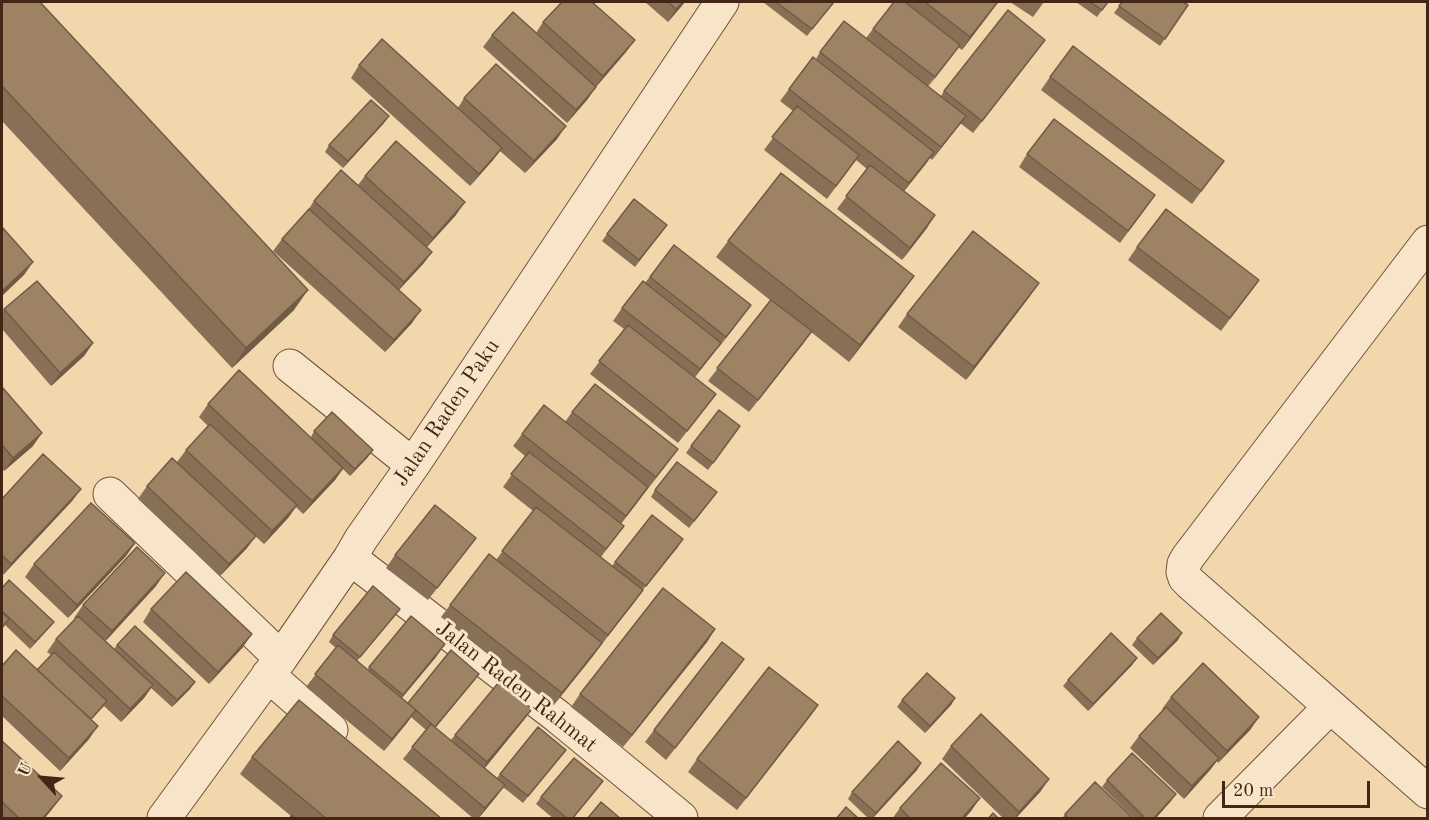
<!DOCTYPE html>
<style>
body{margin:0}
#map{position:relative;width:1429px;height:820px;overflow:hidden;background:#f2d6ac;font-family:"Old Standard TT",serif}
canvas{display:block}
.frame{position:absolute;inset:0;border:3px solid #442616;pointer-events:none}
.north{position:absolute;left:12px;top:748px;width:60px;height:60px;-webkit-text-stroke:4px #f7e4c9;paint-order:stroke;rotate:296deg;font-size:16px;font-weight:700;line-height:24px;text-align:center;color:#442616}
.north::after{content:'';display:block;margin:auto;width:21px;height:27px;background:#442616;clip-path:polygon(50% 0,100% 100%,50% 72%,0 100%)}
.scale{position:absolute;left:1222px;top:781px;width:148px;height:27px;box-sizing:border-box;border:3px solid #442616;border-top:0;padding-left:8px;font-size:18px;line-height:21px;white-space:nowrap;color:#442616;-webkit-text-stroke:4px #f7e4c9;paint-order:stroke}
</style>
<div id="map">
<canvas width="1429" height="820"></canvas>
<div class="frame"></div>
<div class="north">U</div>
<div class="scale">20 m</div>
</div>
<script>
const ctx = document.querySelector('canvas').getContext('2d');
ctx.lineJoin = 'round';
const poly = rows => new Path2D(rows.map(r => 'M' + r).join(''));
function strokePath(path, color, width, dash) { ctx.strokeStyle = color; ctx.lineWidth = width; ctx.lineCap = dash ? 'butt' : 'round'; ctx.setLineDash(dash || []); ctx.stroke(path); }
function fill(path, color) { ctx.fillStyle = color; ctx.fill(path, 'evenodd'); }
function write(font, color, halo, rows, align = 'center') {
  ctx.font = font + ' "Old Standard TT",serif'; ctx.lineWidth = 6; ctx.setLineDash([]); ctx.textBaseline = 'middle'; ctx.strokeStyle = halo; ctx.fillStyle = color; for (const [text, x, y, turn = 0] of rows) {
    ctx.save(); ctx.translate(x, y); ctx.rotate((+turn || 0) * Math.PI / 180); ctx.textAlign = isNaN(turn) ? turn : align; if (halo) ctx.strokeText(text, 0, 0); ctx.fillText(text, 0, 0); ctx.restore();
  }
}
const minor = poly([
 [1428,242,1188,557,1184,564,1183,572,1185,578,1190,583,1428,792],
 [290,366,413,465],
 [110,494,281,658],
 [350,558,557,716,681,818],
 [268,675,331,730],
 [164,818,281,658,350,558,361,539,413,465,722,2],
 [1220,818,1330,707]
]);
strokePath(minor, '#70523c', 35);
strokePath(minor, '#f7e4c9', 33);
fill(poly([
 [2,2,294,310,232,368,2,121],
 [645,2,685,2,668,22],
 [763,2,834,2,807,36],
 [894,2,995,2,997,3,962,50,958,47,928,86,941,96,944,91,1045,40,973,133,960,123,932,160,930,158,904,191,927,228,902,260,837,209,867,169,856,160,827,199,764,150,793,111,780,101,789,89,816,59,820,52,866,38],
 [1010,2,1044,2,1033,17],
 [1076,2,1108,2,1097,17],
 [1122,2,1188,5,1160,46,1114,13],
 [543,22,626,52,596,87,587,100,567,123,483,47,492,35,536,33],
 [359,65,458,108,464,98,557,139,525,173,500,151,493,160,470,186,351,78],
 [1050,77,1224,161,1192,204,1041,90],
 [384,123,343,168,325,152,329,145],
 [1027,154,1146,208,1120,243,1019,167],
 [365,176,456,215,427,247,432,252,423,264,399,290,412,323,385,352,273,251,282,239,306,213,314,201,358,185],
 [662,232,635,267,602,241,607,234],
 [728,241,902,293,849,362,811,332,749,412,708,381,770,300,716,257],
 [674,245,742,317,695,377,707,406,678,443,590,374,624,329,613,321,622,308,645,283],
 [1137,247,1250,292,1221,331,1128,260],
 [1030,296,966,380,898,327,907,314],
 [4,309,93,343,84,356,51,386,2,329,2,312],
 [2,387,33,446,4,471,2,468],
 [208,404,311,437,314,431,368,457,350,476,343,469,335,480,303,514,296,507,288,518,264,544,255,536,247,548,220,576,138,499,147,486,177,462,186,450,208,426,199,417],
 [572,412,678,449,621,524,624,526,601,557,612,566,615,562,679,546,641,592,593,656,553,706,441,617,450,605,496,560,533,511,503,487,525,456,513,446,522,434,565,422],
 [740,426,708,470,686,453,691,446],
 [81,489,72,501,2,576,2,499],
 [655,490,712,499,689,528,651,497],
 [476,538,428,600,386,568,395,555],
 [135,543,126,556,68,618,25,577,34,564],
 [156,586,105,641,114,649,117,645,195,682,190,689,172,707,151,688,144,698,121,722,104,706,91,720,89,739,60,771,2,716,2,666,37,670,51,655,47,652,56,639,75,619,74,618,83,605],
 [2,588,54,622,49,628,30,649,5,625,2,630],
 [151,609,243,647,209,684,143,622],
 [400,609,357,661,367,670,411,616,436,657,402,698,408,703,479,674,435,728,451,740,455,735,532,709,523,721,485,768,497,778,500,774,566,750,523,803,503,787,496,797,478,819,474,819,403,759,426,730,411,717,384,751,306,687,336,648,329,642,333,635],
 [715,629,707,642,623,747,571,707,580,694],
 [1137,638,1178,640,1153,665,1132,645],
 [1137,658,1132,665,1088,711,1063,686,1068,680],
 [744,659,666,760,645,742,654,730],
 [1171,697,1259,717,1250,730,1218,763,1217,761,1210,770,1184,799,1130,748,1139,736,1163,710,1162,709],
 [955,698,951,705,925,733,897,707,902,700],
 [818,705,737,810,688,772,697,759],
 [2,741,53,808,44,819,2,819],
 [951,746,1049,779,1040,792,1015,819,1004,819,942,759],
 [252,757,442,819,289,819,291,816,240,774],
 [921,763,917,770,872,819,869,819,848,799,852,792],
 [1107,780,1171,801,1155,819,1062,819,1065,814,1133,817,1102,787],
 [598,788,572,819,554,819,536,804,541,797],
 [980,798,971,811,964,819,892,819,900,808]
]), '#887056');
fill(poly([
 [683,2,685,2,668,22,676,9],
 [997,3,988,16,962,50,970,37],
 [635,40,626,52,594,89,603,76],
 [1045,40,1036,52,973,133,982,121],
 [960,45,951,57,926,90,935,77],
 [596,87,587,100,567,123,576,110],
 [389,116,384,123,343,168,348,161],
 [966,116,957,128,932,160,941,147],
 [566,126,557,139,525,173,534,161],
 [502,148,493,160,470,186,479,174],
 [934,152,925,165,901,195,909,183],
 [465,202,456,215,424,250,433,238],
 [935,215,927,228,902,260,910,248],
 [432,252,423,264,395,294,404,282],
 [33,262,24,275,2,296,2,291],
 [914,276,902,293,849,362,860,345],
 [1039,283,1030,296,966,380,974,367],
 [308,290,294,310,232,368,246,348],
 [751,305,742,317,717,350,726,337],
 [421,310,412,323,385,352,394,340],
 [812,331,803,344,749,412,758,400],
 [93,343,84,356,51,386,60,373],
 [721,343,712,355,691,382,700,369],
 [42,433,33,446,4,471,13,458],
 [678,449,669,461,647,490,656,477],
 [373,450,368,457,350,476,355,469],
 [343,468,335,480,303,514,312,501],
 [648,487,639,500,617,528,626,516],
 [81,489,72,501,2,576,11,564],
 [297,505,288,518,264,544,272,531],
 [256,536,247,548,220,576,229,564],
 [135,543,126,556,68,618,77,605],
 [165,573,156,586,103,644,112,631],
 [643,590,634,603,599,647,608,635],
 [54,622,49,628,30,649,35,642],
 [715,629,707,642,623,747,632,735],
 [1182,633,1178,640,1153,665,1158,658],
 [252,634,243,647,209,684,218,672],
 [602,643,593,656,553,706,562,693],
 [445,644,436,657,394,707,403,695],
 [1137,658,1132,665,1088,711,1093,704],
 [744,659,735,672,666,760,675,748],
 [479,674,474,681,431,733,435,727],
 [195,682,190,689,172,707,177,700],
 [153,685,144,698,121,722,130,709],
 [955,698,951,705,925,733,930,726],
 [818,705,809,718,737,810,746,798],
 [532,709,523,721,479,775,487,762],
 [416,710,407,723,384,751,392,739],
 [1259,717,1250,730,1218,763,1227,751],
 [98,726,89,739,60,771,69,758],
 [1219,758,1210,770,1184,799,1192,786],
 [921,763,917,770,872,819,876,813],
 [1049,779,1040,792,1015,819,1014,819,1019,812],
 [505,785,496,797,478,819,485,808],
 [1176,794,1171,801,1155,819,1153,819],
 [62,796,53,808,44,819,42,819],
 [980,798,971,811,964,819,961,819]
]), '#6f5b46');
const building = poly([
 [2,2,40,2,308,290,246,348,2,86,2,2],
 [562,2,592,2,635,40,603,76,543,22,562,2],
 [668,2,683,2,676,9,668,2],
 [776,2,834,2,812,29,776,2],
 [894,2,905,2,960,45,935,77,873,29,894,2],
 [925,2,995,2,997,3,970,37,925,2],
 [1090,2,1108,2,1102,10,1090,2],
 [1122,2,1183,2,1188,5,1165,39,1119,6,1122,2],
 [1008,10,1045,40,982,121,944,91,1008,10],
 [513,12,596,87,576,110,492,35,513,12],
 [844,21,966,116,941,147,820,52,844,21],
 [382,39,502,148,479,174,359,65,382,39],
 [1073,46,1224,161,1201,191,1050,77,1073,46],
 [813,57,934,152,909,183,789,89,813,57],
 [496,64,566,126,534,161,464,98,496,64],
 [371,100,389,116,348,161,329,145,371,100],
 [797,106,859,155,836,186,772,137,797,106],
 [1054,119,1155,195,1128,231,1027,154,1054,119],
 [396,141,465,202,433,238,365,176,396,141],
 [870,165,935,215,910,248,846,196,870,165],
 [341,170,432,252,404,282,314,201,341,170],
 [781,173,914,276,860,345,728,241,781,173],
 [634,199,667,225,639,260,607,234,634,199],
 [309,209,421,310,394,340,282,239,309,209],
 [1166,209,1259,280,1230,318,1137,247,1166,209],
 [2,227,33,262,2,291,2,227],
 [973,231,1039,283,974,367,907,314,973,231],
 [674,245,751,305,726,337,650,277,674,245],
 [37,281,93,343,60,373,4,309,37,281],
 [643,281,721,343,700,369,622,308,643,281],
 [771,300,812,331,758,400,717,368,771,300],
 [628,325,716,394,687,431,599,361,628,325],
 [239,370,343,468,312,501,208,404,239,370],
 [595,384,678,449,656,477,572,412,595,384],
 [2,387,42,433,13,458,2,445,2,387],
 [544,405,648,487,626,516,522,434,544,405],
 [719,410,740,426,713,463,691,446,719,410],
 [332,412,373,450,355,469,314,431,332,412],
 [210,424,297,505,272,531,186,450,210,424],
 [529,452,624,526,606,549,511,474,529,452],
 [43,454,81,489,11,564,2,555,2,499,43,454],
 [172,458,256,536,229,564,147,486,172,458],
 [677,462,717,492,694,521,655,490,677,462],
 [91,503,135,543,77,605,34,564,91,503],
 [435,505,476,538,437,588,395,555,435,505],
 [536,507,643,590,608,635,502,551,536,507],
 [652,515,683,539,646,586,615,562,652,515],
 [137,547,165,573,112,631,83,605,137,547],
 [489,554,602,643,562,693,450,605,489,554],
 [186,572,252,634,218,672,151,609,186,572],
 [9,580,54,622,35,642,2,611,2,588,9,580],
 [373,586,400,609,360,657,333,635,373,586],
 [663,588,715,629,632,735,580,694,663,588],
 [2,612,9,619,2,627,2,612],
 [1161,613,1182,633,1158,658,1137,638,1161,613],
 [78,616,153,685,130,709,56,639,78,616],
 [411,616,445,644,403,695,369,667,411,616],
 [135,626,195,682,177,700,117,645,135,626],
 [1111,633,1137,658,1093,704,1068,680,1111,633],
 [722,642,744,659,675,748,654,730,722,642],
 [338,645,416,710,392,739,315,674,338,645],
 [16,650,98,726,69,758,2,696,2,666,16,650],
 [451,650,479,674,435,727,408,703,451,650],
 [54,652,107,701,91,719,37,670,54,652],
 [1203,663,1259,717,1227,751,1171,697,1203,663],
 [769,667,818,705,746,798,697,759,769,667],
 [927,673,955,698,930,726,902,700,927,673],
 [499,682,532,709,487,762,455,735,499,682],
 [299,700,442,819,327,819,252,757,299,700],
 [1166,707,1219,758,1192,786,1139,736,1166,707],
 [981,714,1049,779,1019,812,951,746,981,714],
 [431,724,505,785,485,808,412,747,431,724],
 [538,727,566,750,528,796,500,774,538,727],
 [2,741,62,796,42,819,20,819,2,802,2,741],
 [898,741,921,763,876,813,852,792,898,741],
 [1132,753,1176,794,1153,819,1146,819,1107,780,1132,753],
 [574,758,603,781,572,819,568,819,541,797,574,758],
 [941,763,980,798,961,819,911,819,900,808,941,763],
 [1095,782,1134,819,1069,819,1065,814,1095,782],
 [601,802,621,819,587,819,601,802],
 [846,807,859,819,836,819,846,807],
 [993,813,999,819,988,819,993,813],
 [292,815,296,819,289,819,292,815]
]);
fill(building, '#9e8264');
strokePath(building, '#6f5b46', 1.5);
write('22px', '#442616', '#f7e4c9', [
 ["Jalan Raden Paku",447,413,-56],
 ["Jalan Raden Rahmat",516,687,38]
]);
</script>
